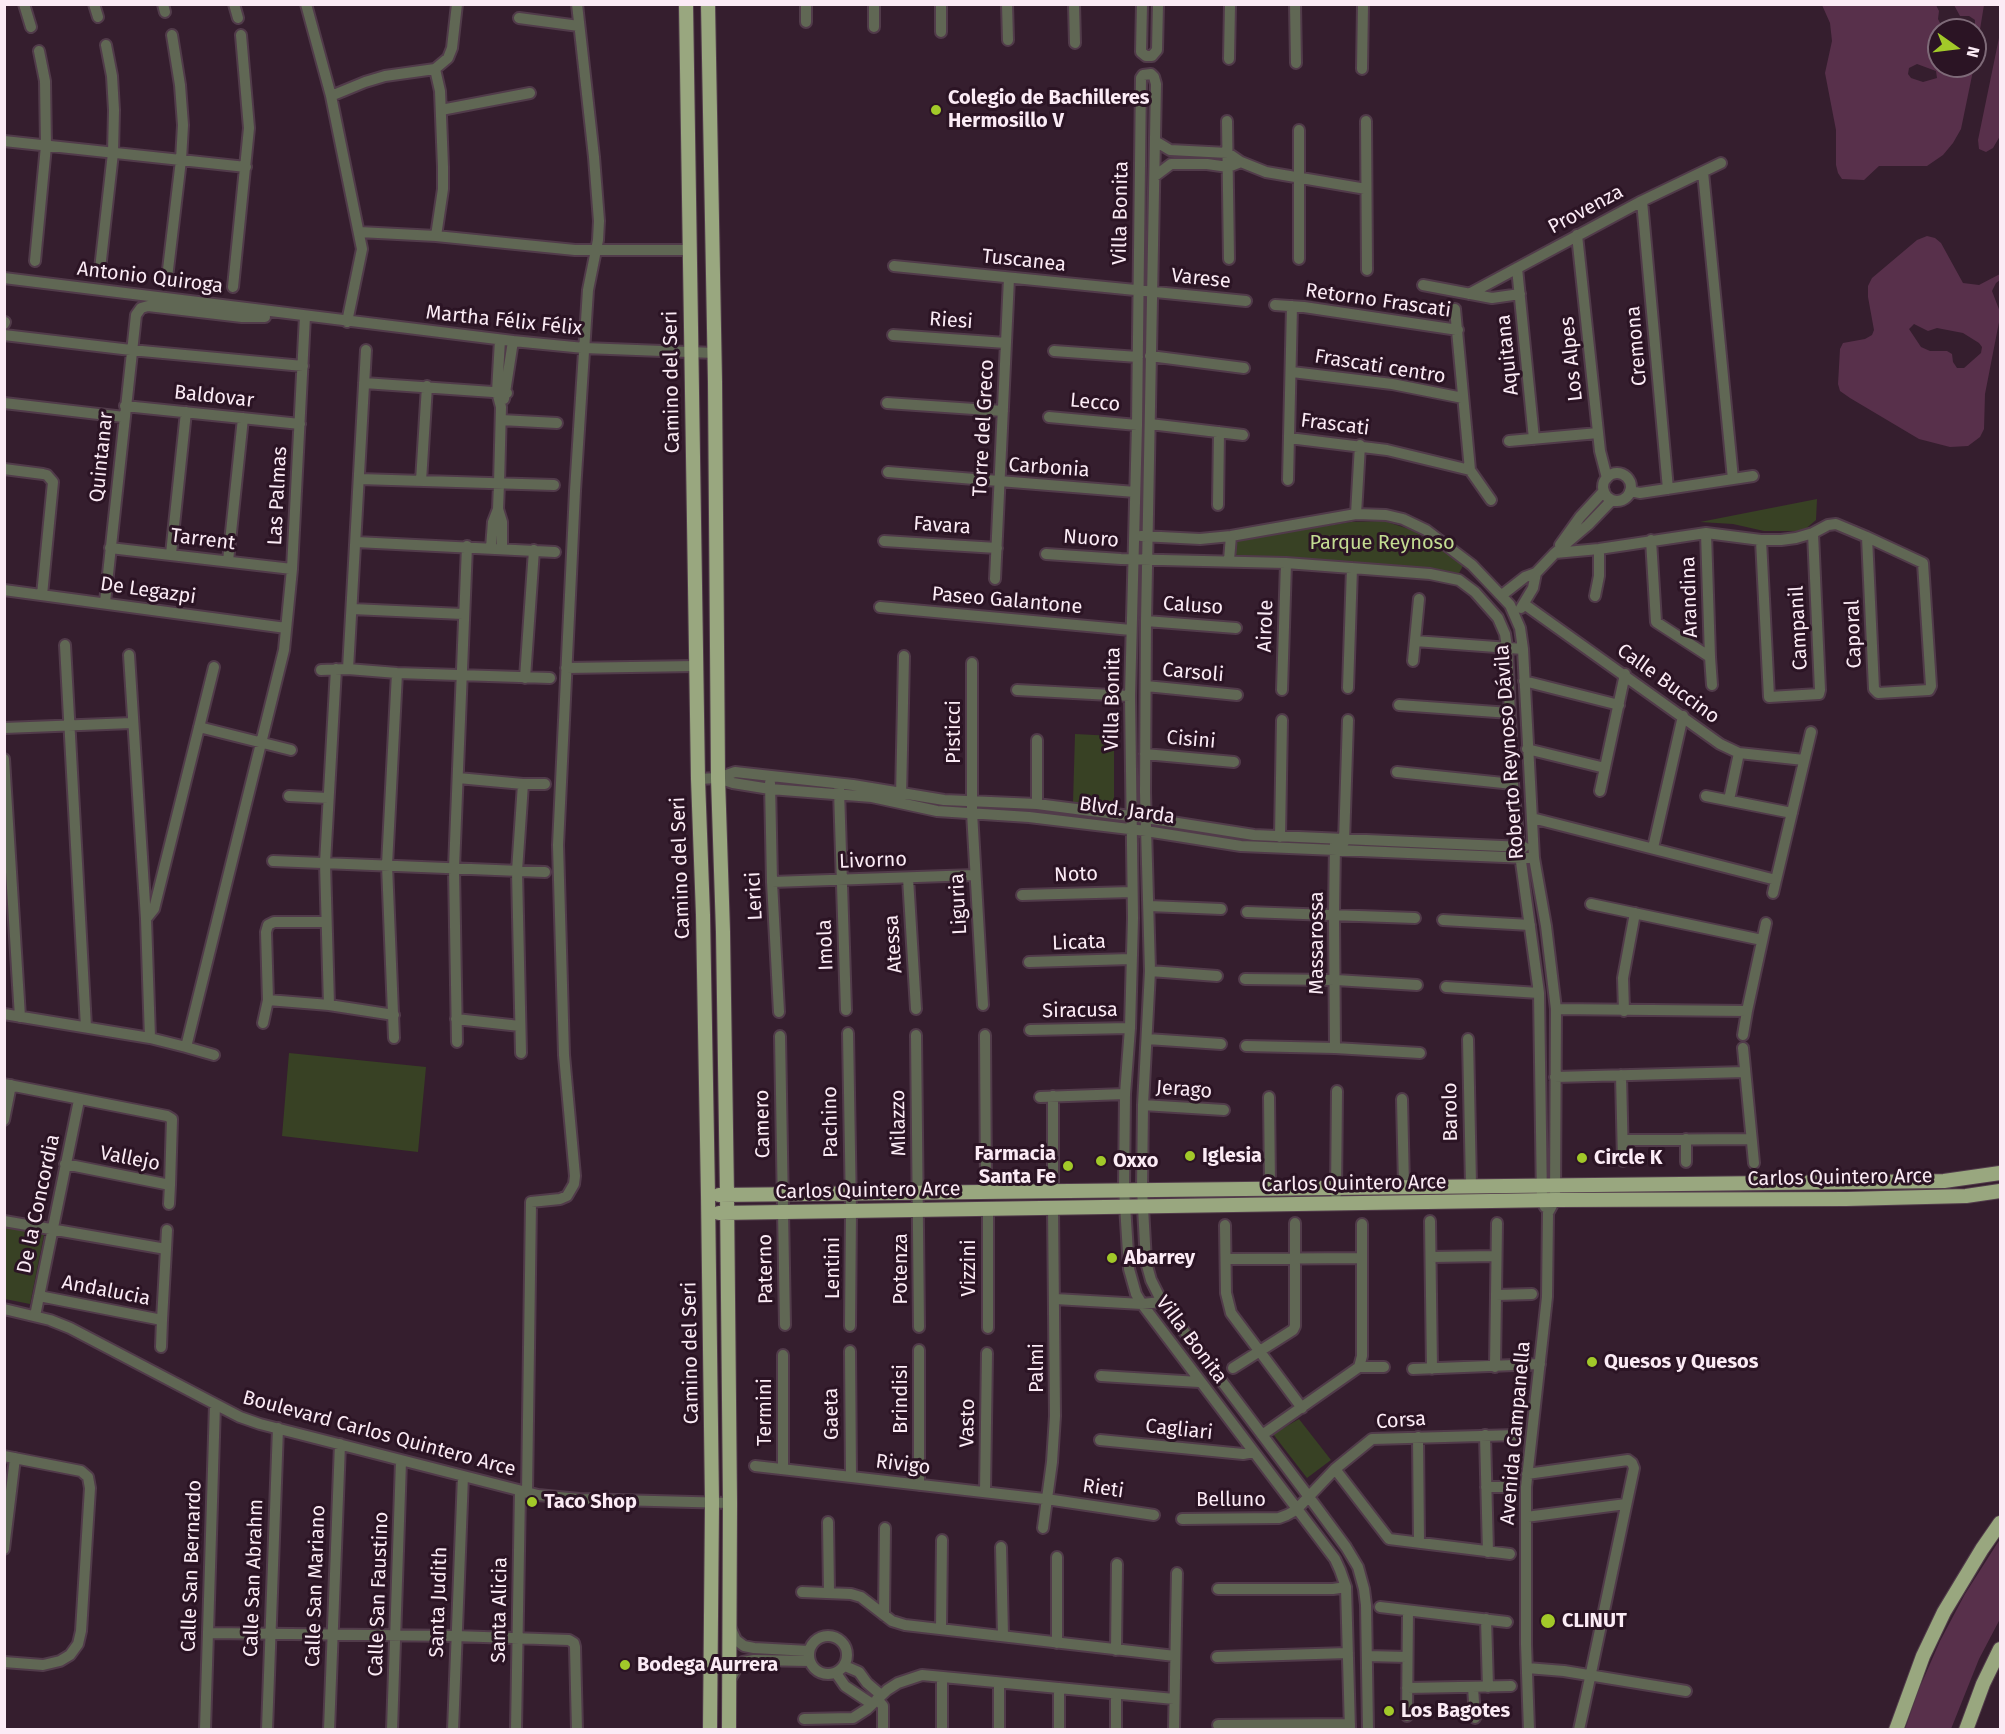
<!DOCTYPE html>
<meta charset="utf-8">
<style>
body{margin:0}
#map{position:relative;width:2005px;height:1734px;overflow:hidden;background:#351e2e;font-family:"Fira Sans",sans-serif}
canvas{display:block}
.frame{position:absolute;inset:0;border:6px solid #fbebf5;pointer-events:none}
.north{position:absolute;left:1927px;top:18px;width:60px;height:60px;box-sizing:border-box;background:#2b1424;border:2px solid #7e6a78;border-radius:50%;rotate:104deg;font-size:16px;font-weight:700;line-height:24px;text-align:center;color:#fbebf5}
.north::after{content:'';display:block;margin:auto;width:21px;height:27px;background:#a2c929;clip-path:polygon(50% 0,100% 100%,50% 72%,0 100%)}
</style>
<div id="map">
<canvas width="2005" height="1734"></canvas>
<div class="frame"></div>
<div class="north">N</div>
</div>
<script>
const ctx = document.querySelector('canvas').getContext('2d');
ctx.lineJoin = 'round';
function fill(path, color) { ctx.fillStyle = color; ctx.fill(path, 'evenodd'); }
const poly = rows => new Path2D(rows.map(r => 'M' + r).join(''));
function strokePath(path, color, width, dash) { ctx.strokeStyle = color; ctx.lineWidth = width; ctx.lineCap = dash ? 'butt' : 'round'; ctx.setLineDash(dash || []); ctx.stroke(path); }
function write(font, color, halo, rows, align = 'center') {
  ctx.font = font + ' "Fira Sans",sans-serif'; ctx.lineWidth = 6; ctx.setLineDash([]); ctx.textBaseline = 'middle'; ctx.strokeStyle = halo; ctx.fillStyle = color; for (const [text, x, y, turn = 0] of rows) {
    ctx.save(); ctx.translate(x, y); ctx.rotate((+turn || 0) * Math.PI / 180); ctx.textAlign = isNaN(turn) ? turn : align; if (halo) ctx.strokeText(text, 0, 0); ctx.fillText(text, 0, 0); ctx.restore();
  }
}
fill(poly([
 [1817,499,1816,520,1803,531,1764,531,1733,524,1700,522],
 [1384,521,1412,530,1464,564,1458,575,1382,565,1244,560,1234,553,1232,541,1351,522],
 [1075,734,1114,736,1114,803,1073,803],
 [289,1053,426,1067,418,1152,282,1136],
 [4,1226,44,1235,30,1304,5,1299],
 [1299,1419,1331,1460,1307,1478,1273,1434]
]), '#384124');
fill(poly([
 [1822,5,1936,5,1939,11,1938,19,1941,25,1949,27,1962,25,1970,29,1975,25,1975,20,1969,16,1960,16,1954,5,1984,5,1975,60,1975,30,1939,30,1939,66,1974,66,1961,129,1953,143,1943,155,1927,166,1879,166,1864,180,1842,179,1838,173,1836,165,1836,130,1825,73,1832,41,1830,23],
 [1917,64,1936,71,1937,78,1923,82,1911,78,1908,74,1909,68],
 [2000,33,2000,136,1993,148,1986,152,1979,149,1978,140],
 [1927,236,1935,238,1941,243,1963,283,1979,285,2000,274,2000,280,1996,283,1992,291,2000,312,2000,317,1985,394,1984,429,1980,437,1968,446,1950,447,1919,439,1850,398,1840,391,1838,384,1840,349,1843,343,1865,339,1872,335,1874,330,1868,297,1868,286,1872,278,1917,240],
 [1914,324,1928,331,1937,328,1963,333,1979,343,1982,347,1981,353,1964,368,1957,368,1953,362,1952,354,1947,351,1930,351,1921,347,1909,329],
 [2000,1539,2000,1619,1979,1659,1951,1729,1905,1729,1919,1689,1940,1641,1965,1594]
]), '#58304b');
const minor = poly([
 [24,4,31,27],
 [94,4,98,17],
 [163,4,165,12],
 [234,4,238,18],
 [306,4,331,96,362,249,347,322],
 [806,4,806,22],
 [941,4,941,32],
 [1007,4,1008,40],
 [1074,4,1075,43],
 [1142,4,1141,52,1146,56,1152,56,1157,50,1158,4],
 [1295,4,1296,63],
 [519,18,579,26],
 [874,27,874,4],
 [1229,59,1230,4],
 [435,69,448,58,452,48,457,4],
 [1362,69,1363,4],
 [331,96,365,82,385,76,435,69,440,91,443,167,443,189,436,236],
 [441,110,530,93],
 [1227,121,1229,259],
 [1366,121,1367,270],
 [4,141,246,167],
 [1241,162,1266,172,1366,189],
 [1703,172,1733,479],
 [1155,176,1171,164,1207,164,1228,167,1241,162,1228,153,1170,150,1155,141],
 [1642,201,1668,489],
 [359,232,436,236,575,250,689,250],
 [1577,235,1600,451,1607,478],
 [1299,259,1299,130],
 [35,261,46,146,45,81,39,51],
 [894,266,1246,301],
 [1517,268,1534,439],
 [100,269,113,153,114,110,112,76,106,45],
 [4,278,513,341,584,348,715,353],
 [167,278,181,160,183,125,180,85,172,35],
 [1423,285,1492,298,1520,294],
 [233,287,249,128,241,35],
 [1469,294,1642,201,1721,163],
 [1275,305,1304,307,1458,330],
 [1455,309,1470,470,1491,500],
 [4,324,5,322],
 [4,335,131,350,303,366],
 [893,335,1006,343],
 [1054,351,1138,357],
 [1150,356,1244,368],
 [1292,372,1392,384,1463,398],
 [364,383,507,393],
 [504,399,513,341],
 [4,403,124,417],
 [887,403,1003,411],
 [125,406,300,424],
 [1049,417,1137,425],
 [501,420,557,423],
 [1150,424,1243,435],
 [1289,438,1387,450,1470,470],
 [1509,441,1598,433],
 [4,469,43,474,47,475,53,482,42,595],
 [888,472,1135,492],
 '1603 487a14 14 0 1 1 28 0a14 14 0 1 1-28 0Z',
 [359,479,554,485],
 [1288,480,1292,306],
 [421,481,427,386],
 [1630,491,1640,493,1753,476],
 [1218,505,1219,432],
 [498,509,502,522,502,549],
 [1356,514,1360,445],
 [1141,536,1200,539,1231,536,1356,514,1386,515,1403,519,1426,530,1472,565,1510,605,1520,628,1523,649,1534,858,1546,926,1556,1009,1555,1200,1548,1213,1547,1297,1526,1487,1526,1644,1529,1730],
 [1651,540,1656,622,1710,657,1706,533],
 [1761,540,1769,697,1819,694,1820,690,1813,533],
 [884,541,997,548],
 [356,542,555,552],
 [1560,545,1580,517,1604,491],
 [110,548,292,569],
 [491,548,493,522,498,509,499,484,501,407,497,392,500,340],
 [1555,553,1599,549,1706,533,1761,540,1781,540,1796,538,1813,533,1828,525,1836,524,1867,537,1923,563,1931,686,1929,690,1878,693,1874,689,1867,537],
 [171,554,186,412],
 [1046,554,1121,559,1286,563,1430,574,1459,580,1475,592,1498,618,1505,634,1507,647,1513,784,1519,847,1539,993,1542,1200,1545,1207],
 [1229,560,1231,536],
 [228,561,243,418],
 [995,579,1009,278],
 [4,590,286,628],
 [1502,595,1525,577,1536,573],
 [1595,596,1599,576,1599,549],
 [105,602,136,315,141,308,148,306,242,317,265,317],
 [1524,604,1720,744,1739,753,1804,760],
 [880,607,1131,630],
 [1521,608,1533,588,1536,573,1555,553,1588,525,1612,500],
 [352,609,463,614],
 [1146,621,1236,628],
 [1415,641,1523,649],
 [65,645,86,1027],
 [129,655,146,919,150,1038],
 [1710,657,1712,685],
 [1413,661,1419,599],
 [972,663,972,812,983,1005],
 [566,668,696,666],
 [348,669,366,350],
 [321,670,348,669,397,673,550,678],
 [525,678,534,550],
 [1524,681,1619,705],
 [1146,686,1237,695],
 [1348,688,1352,568],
 [1017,690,1130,696],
 [1282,690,1286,563],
 [1399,705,1510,713],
 [199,727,291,750],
 [4,728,132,723],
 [1037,740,1037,804],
 [1527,749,1605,768],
 [1145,754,1234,762],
 [4,759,20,1017],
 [1397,772,1513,784],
 [458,778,523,784,545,784],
 [718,778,733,783,770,789,872,797,937,811,1029,817,1146,831,1241,846,1528,858],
 [698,779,718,778,735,772,853,785,944,800,1037,804,1146,818,1254,835,1524,847],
 [770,783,772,882,779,1012],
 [839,790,846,1010],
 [1600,791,1625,674],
 [289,796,328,798],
 [1706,796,1792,813],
 [901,797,904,656],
 [1729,800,1739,753],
 [1532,818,1776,880,1773,893],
 [1280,837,1282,720],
 [1344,842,1348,720],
 [1653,848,1683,716],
 [273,861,545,872],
 [908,878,916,1009],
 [1776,880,1811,732],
 [772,882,975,875],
 [1022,895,1132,892],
 [1591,904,1762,940],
 [1149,906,1221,909],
 [1247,912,1415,918],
 [146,919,154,909,214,667],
 [1443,920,1530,925],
 [1029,962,1131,959],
 [1150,971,1217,976],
 [1245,979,1336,980,1417,985],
 [1446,987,1539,993],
 [268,1000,329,1005,394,1015],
 [329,1005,325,863,336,669],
 [1556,1009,1747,1011],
 [1624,1011,1623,978,1635,913],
 [4,1014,150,1038,186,1047,284,650,292,569,305,316],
 [456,1019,520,1026],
 [263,1023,268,1000,266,932,268,925,274,922,326,922],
 [1030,1030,1130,1028],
 [848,1033,851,1211,850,1326],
 [916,1035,919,1327],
 [985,1035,986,1191],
 [1743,1035,1747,1011,1766,923],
 [780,1036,785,1325],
 [394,1038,387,865,397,673],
 [1147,1039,1221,1044],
 [1468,1039,1471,1185],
 [457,1042,454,868,467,546],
 [1246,1046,1335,1048,1420,1053],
 [186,1047,214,1055],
 [1335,1048,1334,914,1335,842],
 [1743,1048,1754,1163],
 [521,1053,517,871,523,784],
 [1621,1075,1623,1161],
 [1555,1077,1745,1072],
 [4,1084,167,1116,172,1119,170,1185,65,1164],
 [1053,1096,1053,1190],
 [1040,1097,1125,1094],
 [1269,1097,1270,1187],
 [1402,1099,1404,1186],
 [1143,1105,1224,1110],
 [4,1120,11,1085],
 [1686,1139,1686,1162],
 [1623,1140,1750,1139],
 [1336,1194,1337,1091],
 [169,1204,170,1185],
 [988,1209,988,1328],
 [4,1221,166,1249,162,1320,39,1296],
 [1430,1221,1432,1369],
 [1225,1225,1226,1293,1231,1313,1302,1408],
 [166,1249,167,1230],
 [1431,1257,1496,1256],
 [1226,1259,1362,1258],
 [1496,1295,1532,1294],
 [1055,1299,1142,1304,1162,1302],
 [4,1309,50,1320,70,1328,215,1404,240,1417,260,1424,538,1495,579,1499,730,1503],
 [35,1316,79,1100],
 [161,1347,162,1320],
 [850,1351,851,1477],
 [1359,1367,1362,1356,1362,1224],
 [1495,1367,1497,1223],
 [1233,1368,1293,1330,1295,1326,1295,1223],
 [1413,1369,1540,1364],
 [1101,1376,1199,1382],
 [1262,1435,1359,1367,1384,1367],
 [1485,1435,1488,1552],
 [1418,1437,1419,1543],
 [1100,1440,1243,1454,1254,1452],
 [4,1456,81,1471,88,1477,90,1488,81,1631,78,1644,70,1655,60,1661,43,1665,4,1662],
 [755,1466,1053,1500,1154,1515],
 [783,1469,783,1355],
 [1335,1469,1389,1539,1510,1554],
 [1527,1474,1628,1460,1632,1463,1634,1468,1579,1730],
 [919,1485,919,1350],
 [1486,1487,1512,1487],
 [985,1492,987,1353],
 [527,1493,531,1202,560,1199,567,1196,574,1184,575,1176,564,1055,558,845,575,491,588,290,598,240,599,221,594,157,577,4],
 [1526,1517,1626,1504],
 [1182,1519,1279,1518,1287,1515,1296,1510,1335,1469,1372,1439,1517,1435],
 [828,1522,829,1592],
 [1043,1528,1052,1462,1055,1416,1053,1207],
 [1001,1547,1003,1636],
 [4,1549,15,1458],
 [1057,1557,1057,1643],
 [1218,1589,1333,1589,1346,1587],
 [802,1592,851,1594,861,1597,892,1621,905,1625,1175,1656],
 [1380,1607,1507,1622],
 [884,1615,885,1528],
 [1486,1619,1488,1687],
 [730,1627,736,1640,744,1646,754,1648,809,1651],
 [941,1629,942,1540],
 [209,1633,455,1636,569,1640,574,1643,575,1647,577,1730],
 '809 1655a19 19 0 1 1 38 0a19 19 0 1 1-38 0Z',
 [1116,1650,1117,1564],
 [1367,1656,1407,1657],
 [1217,1657,1348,1653],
 [845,1666,859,1672,867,1683,881,1695],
 [1527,1668,1564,1671,1686,1691],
 [836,1673,845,1686,872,1704],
 [729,1681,736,1669,743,1662,754,1660,809,1661],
 [999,1683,999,1730],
 [1473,1687,1475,1718],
 [1407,1688,1511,1686],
 [877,1699,883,1706,883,1730],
 [1407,1716,1408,1611],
 [804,1719,853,1718,867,1709,887,1690,898,1683,922,1675,1174,1699],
 [1218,1725,1350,1724],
 [205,1730,215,1404],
 [267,1730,278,1428],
 [329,1730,340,1444],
 [392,1730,401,1461],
 [453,1730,463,1476],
 [516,1730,520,1491],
 [942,1730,942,1677],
 [1059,1730,1059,1688],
 [1116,1730,1116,1694],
 [1174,1730,1177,1573],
 [1350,1730,1346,1587,1340,1570,1335,1559,1142,1304,1136,1294,1129,1269,1124,1189,1125,1094,1130,1028,1133,918,1130,696,1137,425,1141,78,1143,75,1151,74,1154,77,1156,84,1146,621,1145,792,1150,971,1143,1105,1142,1189,1146,1262,1151,1280,1162,1302,1309,1497,1346,1547,1358,1567,1364,1589,1366,1605,1368,1730]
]);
const major = poly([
 [686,4,698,779,703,915,708,1195,712,1503,710,1730],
 [708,4,715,382,718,778,723,932,727,1195,730,1503,729,1730],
 [719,1195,1944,1181,2000,1173],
 [719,1213,1555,1200,1846,1199,1966,1196,2000,1191],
 [1896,1730,1923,1656,1944,1612,1982,1549,2000,1523],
 [1966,1730,1983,1684,2000,1649]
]);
strokePath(minor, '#513b4a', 14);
strokePath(major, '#513b4a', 16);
strokePath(minor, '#606754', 10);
strokePath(major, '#99a77f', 14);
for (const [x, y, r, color] of [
 [936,110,6,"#a2c929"],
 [1190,1156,6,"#a2c929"],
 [1582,1158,6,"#a2c929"],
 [1101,1161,6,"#a2c929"],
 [1068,1166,6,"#a2c929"],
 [1112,1258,6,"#a2c929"],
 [1592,1362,6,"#a2c929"],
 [532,1502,6,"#a2c929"],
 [1548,1621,8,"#a2c929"],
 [625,1665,6,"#a2c929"],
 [1389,1711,6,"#a2c929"]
]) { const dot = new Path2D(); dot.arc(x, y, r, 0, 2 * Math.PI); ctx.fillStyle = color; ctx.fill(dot); strokePath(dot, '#2b1424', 2); }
write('bold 20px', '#fbebf5', '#2b1424', [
 ["Colegio de Bachilleres",948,98],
 ["Hermosillo V",948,121],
 ["Farmacia",1056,1154,"right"],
 ["Santa Fe",1056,1177,"right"],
 ["Iglesia",1202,1156],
 ["Circle K",1594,1158],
 ["Oxxo",1113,1161],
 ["Abarrey",1124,1258],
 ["Quesos y Quesos",1604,1362],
 ["Taco Shop",544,1502],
 ["CLINUT",1562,1621],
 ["Bodega Aurrera",637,1665],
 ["Los Bagotes",1401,1711]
], 'left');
write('20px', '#fbebf5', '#2b1424', [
 ["Provenza",1586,210,-28],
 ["Villa Bonita",1121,213,-89],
 ["Tuscanea",1024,261,6],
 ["Antonio Quiroga",150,278,7],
 ["Varese",1201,279,6],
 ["Retorno Frascati",1378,301,8],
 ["Martha Félix Félix",504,321,6],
 ["Riesi",951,321,4],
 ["Cremona",1637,346,-95],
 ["Aquitana",1508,355,-96],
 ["Los Alpes",1572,359,-96],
 ["Frascati centro",1380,367,9],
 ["Camino del Seri",672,382,-91],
 ["Baldovar",214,397,6],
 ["Lecco",1095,403,5],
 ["Frascati",1335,425,7],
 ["Torre del Greco",984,428,-87],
 ["Quintanar",102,457,-84],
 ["Carbonia",1049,468,4],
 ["Las Palmas",278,496,-87],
 ["Favara",942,526,4],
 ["Nuoro",1091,539,4],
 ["Tarrent",203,540,7],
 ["De Legazpi",148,591,8],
 ["Arandina",1690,597,-92],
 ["Paseo Galantone",1007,601,5],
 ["Caluso",1193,606,4],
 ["Airole",1266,626,-88],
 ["Campanil",1799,628,-93],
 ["Caporal",1854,634,-92],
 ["Carsoli",1193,673,5],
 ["Calle Buccino",1668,684,36],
 ["Villa Bonita",1113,699,-89],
 ["Pisticci",954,732,-90],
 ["Cisini",1191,740,5],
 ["Roberto Reynoso Dávila",1510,752,-94],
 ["Blvd. Jarda",1127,811,8],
 ["Livorno",873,861,-2],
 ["Camino del Seri",681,868,-92],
 ["Noto",1076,875,-2],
 ["Lerici",755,896,-93],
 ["Liguria",959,904,-93],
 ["Licata",1079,943,-2],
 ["Massarossa",1317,943,-90],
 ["Atessa",894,944,-94],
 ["Imola",826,945,-92],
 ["Siracusa",1080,1011,-1],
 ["Jerago",1184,1090,4],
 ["Barolo",1451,1112,-91],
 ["Pachino",831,1122,-91],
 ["Milazzo",899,1123,-91],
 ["Camero",763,1124,-91],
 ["Vallejo",130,1159,11],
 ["Carlos Quintero Arce",1840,1178,-1],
 ["Carlos Quintero Arce",1354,1184,-1],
 ["Carlos Quintero Arce",868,1191,-1],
 ["De la Concordia",39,1204,-78],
 ["Lentini",833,1268,-90],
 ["Vizzini",969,1268,-90],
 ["Paterno",766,1269,-91],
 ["Potenza",901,1269,-90],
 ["Andalucia",106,1291,11],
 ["Villa Bonita",1191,1340,53],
 ["Camino del Seri",691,1353,-91],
 ["Palmi",1037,1368,-90],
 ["Brindisi",901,1399,-90],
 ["Termini",765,1412,-90],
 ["Gaeta",832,1414,-91],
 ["Corsa",1401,1421,-4],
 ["Vasto",968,1423,-89],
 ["Cagliari",1179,1430,6],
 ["Avenida Campanella",1516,1433,-85],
 ["Boulevard Carlos Quintero Arce",379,1434,15],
 ["Rivigo",903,1465,7],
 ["Rieti",1103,1489,8],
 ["Belluno",1231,1500],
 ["Calle San Bernardo",192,1566,-88],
 ["Calle San Abrahm",254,1578,-88],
 ["Calle San Mariano",316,1586,-88],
 ["Calle San Faustino",379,1594,-88],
 ["Santa Judith",439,1602,-88],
 ["Santa Alicia",500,1610,-89]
]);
write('20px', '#c3dc92', '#2b1424', [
 ["Parque Reynoso",1382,543]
]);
</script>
